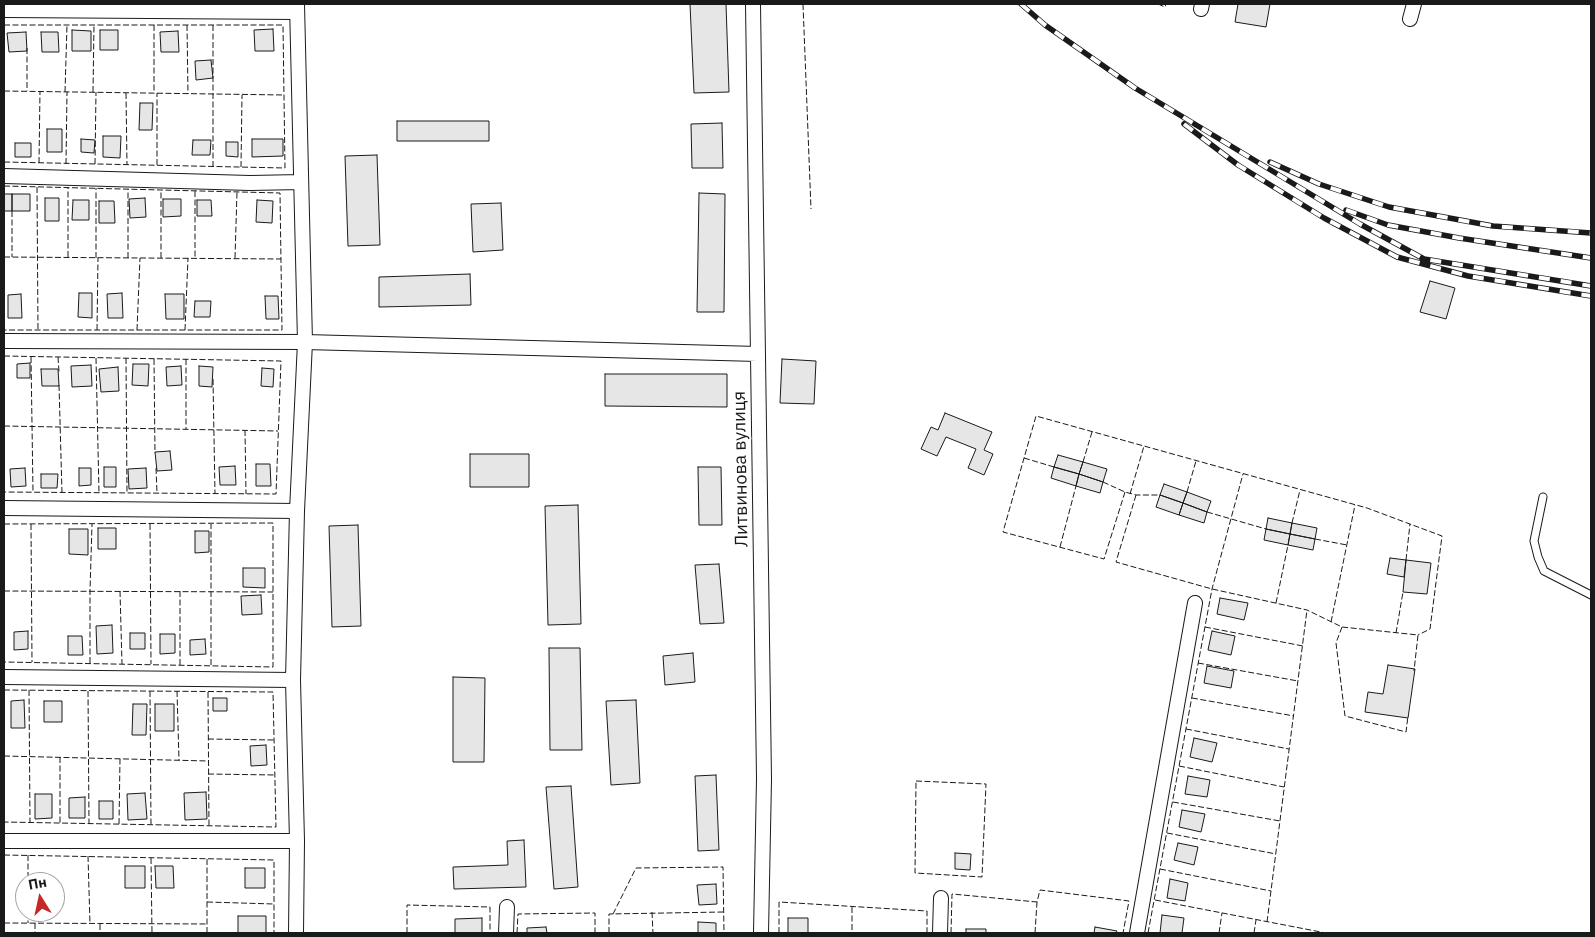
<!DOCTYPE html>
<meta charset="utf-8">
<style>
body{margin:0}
#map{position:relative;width:1595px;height:937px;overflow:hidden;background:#fff;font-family:"IBM Plex Sans",sans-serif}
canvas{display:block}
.frame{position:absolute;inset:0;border:5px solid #1a1a1a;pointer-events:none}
.north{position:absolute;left:15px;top:872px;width:50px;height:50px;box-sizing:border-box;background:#fff;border:1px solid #a3a3a3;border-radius:50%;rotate:350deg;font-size:14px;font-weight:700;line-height:20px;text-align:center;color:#1a1a1a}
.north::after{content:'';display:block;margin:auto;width:18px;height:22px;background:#c62828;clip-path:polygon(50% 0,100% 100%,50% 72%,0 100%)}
</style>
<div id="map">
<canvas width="1595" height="937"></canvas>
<div class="frame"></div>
<div class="north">Пн</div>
</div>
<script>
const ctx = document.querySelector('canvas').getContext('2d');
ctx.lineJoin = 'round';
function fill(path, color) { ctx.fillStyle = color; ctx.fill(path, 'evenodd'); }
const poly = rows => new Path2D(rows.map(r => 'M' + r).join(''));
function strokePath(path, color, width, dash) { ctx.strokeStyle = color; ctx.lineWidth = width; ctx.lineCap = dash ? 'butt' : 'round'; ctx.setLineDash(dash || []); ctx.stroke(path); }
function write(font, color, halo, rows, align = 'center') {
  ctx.font = font + ' "IBM Plex Sans",sans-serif'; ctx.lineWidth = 4; ctx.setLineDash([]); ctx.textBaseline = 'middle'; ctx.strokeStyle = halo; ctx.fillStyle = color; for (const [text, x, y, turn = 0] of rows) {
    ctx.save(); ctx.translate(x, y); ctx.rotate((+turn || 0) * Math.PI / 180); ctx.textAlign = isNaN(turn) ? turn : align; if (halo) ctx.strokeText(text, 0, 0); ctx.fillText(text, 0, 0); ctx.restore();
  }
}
const building = poly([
 [690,4,726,4,729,92,694,93,690,4],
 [1238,4,1270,4,1266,27,1235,22,1238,4],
 [273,29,274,51,255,51,254,30,273,29],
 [72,30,91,31,91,51,72,51,72,30],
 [100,30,118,30,118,50,100,50,100,30],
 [178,31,179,52,161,52,160,32,178,31],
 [26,32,27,51,9,52,7,33,26,32],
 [41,32,58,32,59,52,42,52,41,32],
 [211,60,213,78,196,80,195,61,211,60],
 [140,103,153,103,152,130,139,130,140,103],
 [397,121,489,121,489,141,397,141,397,121],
 [722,123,723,168,692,168,691,124,722,123],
 [47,129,62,129,62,152,47,152,47,129],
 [103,136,121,136,120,158,103,157,103,136],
 [81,139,95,140,94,153,81,152,81,139],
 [252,139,283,139,283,156,252,157,252,139],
 [193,140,211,140,210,155,192,155,193,140],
 [226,142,238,142,238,157,226,156,226,142],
 [15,143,31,143,31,157,15,157,15,143],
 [377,155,380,245,348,246,345,156,377,155],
 [699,193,725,194,724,312,697,312,699,193],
 [4,194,12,194,12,211,4,211,4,194],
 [12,194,30,194,30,211,12,211,12,194],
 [45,198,59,198,59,221,45,221,45,198],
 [145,198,146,217,130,218,129,199,145,198],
 [163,199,181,199,181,216,163,217,163,199],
 [73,200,89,200,89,220,72,220,73,200],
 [197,200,211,200,212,216,197,216,197,200],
 [257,200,273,201,272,223,256,222,257,200],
 [99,201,114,201,115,223,99,223,99,201],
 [501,203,503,250,473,252,471,204,501,203],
 [470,274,471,305,379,307,379,277,470,274],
 [1430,281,1455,288,1446,319,1420,312,1430,281],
 [79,293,92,293,92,318,78,317,79,293],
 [122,293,123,318,108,318,107,294,122,293],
 [21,294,22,318,8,318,8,295,21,294],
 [165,294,184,294,184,319,166,319,165,294],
 [265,296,278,296,279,319,266,319,265,296],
 [195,301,211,301,210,317,194,317,195,301],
 [782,359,816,361,814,404,780,403,782,359],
 [30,363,30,378,17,378,17,364,30,363],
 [133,364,149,364,148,386,132,385,133,364],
 [91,365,92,386,72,387,71,366,91,365],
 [181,366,182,385,167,386,166,367,181,366],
 [199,366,213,367,212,387,199,386,199,366],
 [118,367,119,391,101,392,99,369,118,367],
 [262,368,274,369,273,387,261,386,262,368],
 [41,369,58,369,59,386,42,386,41,369],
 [605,374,727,374,727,407,605,406,605,374],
 [945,413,992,432,984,450,993,454,984,475,968,468,976,449,946,437,937,456,921,449,931,427,938,430,945,413],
 [170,451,172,470,157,471,155,452,170,451],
 [470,454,529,454,529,487,470,487,470,454],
 [1058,455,1083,462,1079,474,1054,467,1058,455],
 [1083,462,1107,469,1103,482,1079,474,1083,462],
 [256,464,270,464,271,486,256,486,256,464],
 [235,466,236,485,220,485,219,467,235,466],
 [104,467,116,467,116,487,104,487,104,467],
 [698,467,721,467,722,525,699,525,698,467],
 [1054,467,1079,474,1076,486,1051,478,1054,467],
 [25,468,26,486,11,487,10,469,25,468],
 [79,468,91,468,91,485,79,486,79,468],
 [146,468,147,488,129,489,128,469,146,468],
 [41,474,58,474,57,488,41,488,41,474],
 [1079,474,1103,482,1100,493,1076,486,1079,474],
 [1164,484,1187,492,1183,503,1160,495,1164,484],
 [1187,492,1211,501,1207,512,1183,503,1187,492],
 [1160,495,1183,503,1179,515,1156,507,1160,495],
 [1183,503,1207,512,1204,523,1179,515,1183,503],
 [578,505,581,624,548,625,545,506,578,505],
 [1268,518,1292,523,1290,534,1266,529,1268,518],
 [1292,523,1317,528,1315,539,1290,534,1292,523],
 [358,525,361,626,332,627,329,526,358,525],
 [98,528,116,528,116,549,98,549,98,528],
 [69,529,88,529,88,555,69,554,69,529],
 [1266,529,1290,534,1288,545,1264,540,1266,529],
 [195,531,209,531,209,552,195,553,195,531],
 [1290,534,1315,539,1313,550,1288,545,1290,534],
 [1390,558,1406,560,1404,577,1387,574,1390,558],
 [1406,560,1431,563,1427,594,1403,592,1406,560],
 [719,564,724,623,700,624,695,565,719,564],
 [243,568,265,568,265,588,243,587,243,568],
 [261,595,262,614,242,615,241,596,261,595],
 [1220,598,1248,603,1244,620,1217,614,1220,598],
 [112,625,113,653,97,654,96,626,112,625],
 [28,631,28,649,14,650,14,632,28,631],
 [1212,631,1235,636,1231,655,1208,650,1212,631],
 [130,633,145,633,145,649,130,649,130,633],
 [160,634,175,634,175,653,160,654,160,634],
 [68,636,82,636,83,655,68,655,68,636],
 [205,639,206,654,190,655,190,640,205,639],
 [549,648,580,648,582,750,550,750,549,648],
 [693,653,695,682,665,685,663,656,693,653],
 [1388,665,1415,669,1408,718,1365,712,1368,692,1383,694,1388,665],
 [1207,666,1234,671,1231,688,1204,683,1207,666],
 [453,677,485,678,484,762,453,762,453,677],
 [213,698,227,698,227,711,213,711,213,698],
 [24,700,25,728,11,728,11,701,24,700],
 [636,700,640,783,611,785,606,701,636,700],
 [44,701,62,701,62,722,44,722,44,701],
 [133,704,147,704,146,735,132,735,133,704],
 [155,704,174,704,174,731,155,731,155,704],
 [1194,738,1217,743,1212,762,1190,757,1194,738],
 [266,745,267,765,251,766,250,746,266,745],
 [716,775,719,850,698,851,695,776,716,775],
 [1188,776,1210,780,1207,797,1185,794,1188,776],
 [571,786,578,887,554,889,546,787,571,786],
 [206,792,207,819,185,820,184,793,206,792],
 [145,793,147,819,128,820,127,794,145,793],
 [35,794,52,794,52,818,35,819,35,794],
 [85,797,85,818,69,818,69,798,85,797],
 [99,801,113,801,113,819,99,819,99,801],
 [1182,810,1205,814,1201,832,1179,827,1182,810],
 [524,840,526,887,454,889,453,867,508,865,507,841,524,840],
 [1178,843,1198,847,1194,865,1174,860,1178,843],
 [955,853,971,854,970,870,955,869,955,853],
 [125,866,145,866,145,888,125,888,125,866],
 [155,866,173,866,174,888,156,888,155,866],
 [245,868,265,868,265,888,245,888,245,868],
 [1170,879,1188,883,1185,901,1167,898,1170,879],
 [716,884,717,904,699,905,697,885,716,884],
 [1162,915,1184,918,1182,933,1160,933,1162,915],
 [238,916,266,916,266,933,238,933,238,916],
 [482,918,482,933,455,933,455,919,482,918],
 [788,918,808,918,808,933,788,933,788,918],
 [698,922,716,923,716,933,698,933,698,922],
 [546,927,547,933,527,933,527,928,546,927],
 [1095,927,1117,931,1116,933,1094,933,1095,927],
 [966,929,986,929,986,933,966,933,966,929]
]);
fill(building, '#e6e6e6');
strokePath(building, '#1a1a1a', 1);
const service = poly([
 [1543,497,1534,541,1538,557,1544,571,1591,595]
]);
const minor = poly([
 [753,4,764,779,761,933],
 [1201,9,1202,4],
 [4,10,297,12],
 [1410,19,1414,4],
 [4,176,250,183,301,182],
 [4,341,305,342,758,354],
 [4,508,297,511],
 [4,677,293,680],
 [4,841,297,841],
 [296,933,297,841,293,680,297,511,305,342,297,4],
 [506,933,507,907],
 [940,933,941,898],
 [1137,933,1195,603]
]);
strokePath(service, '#1a1a1a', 9);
strokePath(minor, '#1a1a1a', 16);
strokePath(service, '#fff', 7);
strokePath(minor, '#fff', 14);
const rail = poly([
 [1021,4,1045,25,1135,88,1360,224,1424,259,1591,286],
 [1184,124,1238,165,1324,218,1397,257,1468,276,1591,296],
 [1270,162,1319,184,1389,207,1493,226,1591,233],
 [1346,210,1388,225,1459,238,1591,258]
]);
strokePath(rail, '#1a1a1a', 5.5);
strokePath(rail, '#fff', 4, [11]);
strokePath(poly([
 [803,4,811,209],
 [1158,4,1165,7,1166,4],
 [4,25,283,25,285,168,4,162],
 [154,25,154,93],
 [187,25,188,94],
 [213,25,213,167],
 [27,48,27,91],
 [4,91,284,95],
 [65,92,67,25],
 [93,92,94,25],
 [126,93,127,165],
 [39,163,40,91],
 [66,164,67,92],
 [95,164,96,92],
 [157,165,157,93],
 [241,167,242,95],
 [4,186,280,193,282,330,4,330],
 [37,187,38,330],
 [195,191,195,258],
 [12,211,12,257],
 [4,257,281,259],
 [68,257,68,187],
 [96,258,96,188],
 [128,258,128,189],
 [161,258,161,190],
 [235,258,237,192],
 [97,330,98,258],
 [137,330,140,258],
 [185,330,188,258],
 [4,356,281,361,276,494,4,492],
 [31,357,33,492],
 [58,357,59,372],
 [96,358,99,493],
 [126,358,127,493],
 [154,359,155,453],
 [186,359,186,429],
 [213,379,215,494],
 [59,385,62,493],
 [4,426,278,431],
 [245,430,246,494],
 [1024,458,1054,467],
 [1083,462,1092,432],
 [156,468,157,493],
 [1103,482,1125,492,1136,495,1160,495],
 [1125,492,1104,559,1003,532,1036,416,1367,508,1442,536,1430,629,1418,635],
 [1187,492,1196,461],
 [1130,494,1144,446],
 [1136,495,1116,562,1212,589,1307,610,1342,627,1418,635,1414,671],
 [1207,512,1266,529],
 [1292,523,1300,490],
 [4,524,273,523,273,667,4,662],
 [31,524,32,662],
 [150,524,151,664],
 [1315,539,1347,545],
 [1060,547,1076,486],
 [1406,560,1410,524],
 [4,591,273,592],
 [120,591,122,664],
 [1276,603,1288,545],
 [1331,622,1355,505],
 [1205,627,1303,646],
 [1342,627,1336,643,1345,716,1406,732,1408,716],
 [1396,633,1403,592],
 [90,663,90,591,92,524],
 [1198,663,1298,681],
 [180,665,180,591],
 [211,665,211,524],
 [4,690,273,692,276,827,4,822],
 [29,690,30,822],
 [88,691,89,823],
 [150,691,151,825],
 [177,691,179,760],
 [208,692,209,826],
 [1192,698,1294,716],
 [1186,729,1289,749],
 [208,739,274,740],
 [4,756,208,761],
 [60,757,60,823],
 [1179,766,1284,787],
 [208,774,275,775],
 [916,781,986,784,982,877,915,873,916,781],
 [1173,802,1280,821],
 [119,824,120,759],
 [1167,833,1276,854],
 [4,855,274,860,274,933],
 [28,855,28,882],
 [88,856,90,924],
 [151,858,152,933],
 [1160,869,1271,891],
 [1155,900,1326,933],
 [207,902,274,904],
 [852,907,852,933],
 [28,912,28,923],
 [652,912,653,933],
 [613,914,636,868,723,867,724,933],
 [1267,922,1307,610],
 [4,923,207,924],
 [35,923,35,933],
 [100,924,100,933],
 [207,933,207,859],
 [407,933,407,905,490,907,490,933],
 [517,933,518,914,595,913,595,933],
 [609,933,609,914,723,912],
 [779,933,779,902,927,911,927,933],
 [951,933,952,894,1037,902,1040,890,1129,901,1123,933],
 [1035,933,1037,902],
 [1148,933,1212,589,1243,474],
 [1219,933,1222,913],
 [1254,933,1256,920]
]), '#1a1a1a', 1, [6, 2.5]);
write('18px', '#1a1a1a', '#fff', [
 ["Литвинова вулиця",741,469,-91]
]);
</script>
